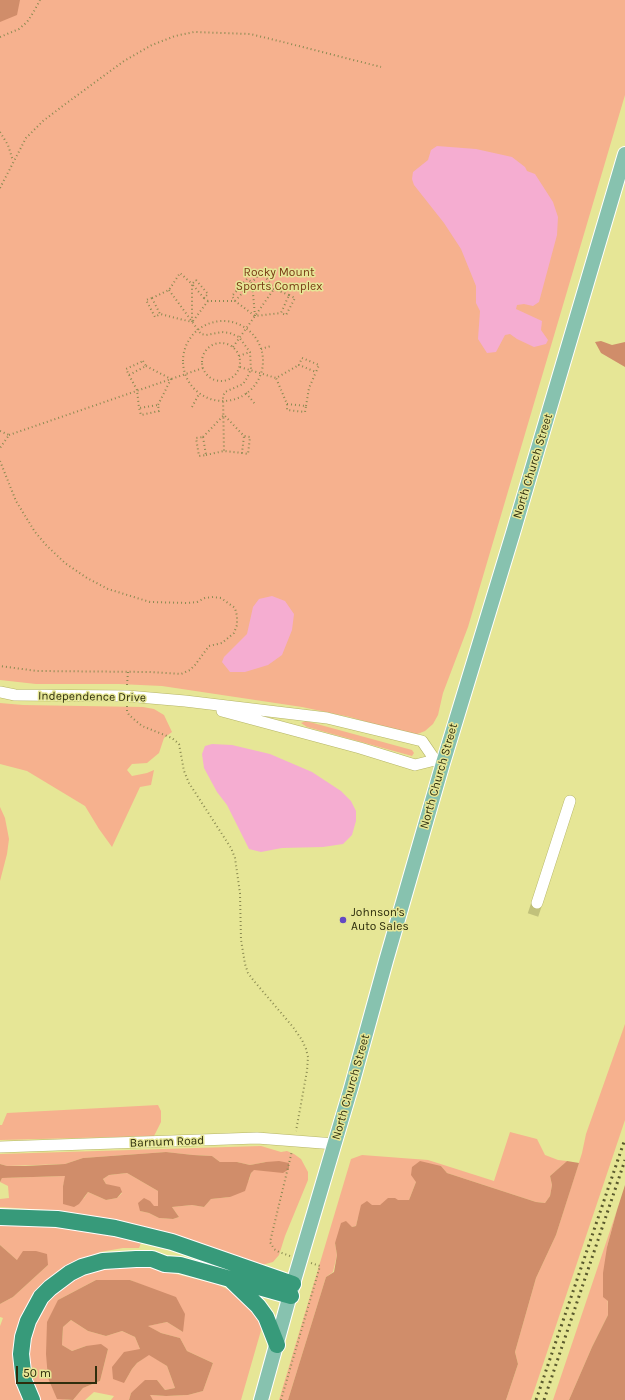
<!DOCTYPE html>
<style>
body{margin:0}
#map{position:relative;width:625px;height:1400px;overflow:hidden;background:#e6e696;font-family:Karla,sans-serif}
canvas{display:block}
.scale{position:absolute;left:16px;top:1366px;width:81px;height:18px;box-sizing:border-box;border:2px solid #2e2e0d;border-top:0;padding-left:5px;font-size:12px;line-height:14px;white-space:nowrap;color:#2e2e0d;-webkit-text-stroke:3px #e6e696;paint-order:stroke}
</style>
<div id="map">
<canvas width="625" height="1400"></canvas>
<div class="scale">50 m</div>
</div>
<script>
const ctx = document.querySelector('canvas').getContext('2d');
ctx.lineJoin = 'round';
function fill(path, color) { ctx.fillStyle = color; ctx.fill(path, 'evenodd'); }
const poly = rows => new Path2D(rows.map(r => 'M' + r).join(''));
function strokePath(path, color, width, dash) { ctx.strokeStyle = color; ctx.lineWidth = width; ctx.lineCap = dash ? 'butt' : 'round'; ctx.setLineDash(dash || []); ctx.stroke(path); }
function write(font, color, halo, rows, align = 'center') {
  ctx.font = font + ' Karla,sans-serif'; ctx.lineWidth = 3; ctx.setLineDash([]); ctx.textBaseline = 'middle'; ctx.strokeStyle = halo; ctx.fillStyle = color; for (const [text, x, y, turn = 0] of rows) {
    ctx.save(); ctx.translate(x, y); ctx.rotate((+turn || 0) * Math.PI / 180); ctx.textAlign = isNaN(turn) ? turn : align; if (halo) ctx.strokeText(text, 0, 0); ctx.fillText(text, 0, 0); ctx.restore();
  }
}
fill(poly([
 [0,0,625,0,625,95,468,627,443,693,438,715,433,724,425,731,415,735,408,734,350,717,302,707,162,686,119,684,36,684,0,680],
 [0,703,23,705,143,707,154,709,164,715,172,732,164,738,159,753,147,763,132,764,127,770,132,776,147,773,154,770,151,785,140,787,112,847,99,829,85,806,27,771,0,764],
 [306,721,412,750,414,753,412,756,307,727,301,723],
 [0,807,5,818,9,839,7,854,0,881],
 [625,1024,625,1120,531,1400,506,1400,518,1364,515,1352,536,1278,556,1235,582,1153,586,1134],
 [158,1105,161,1111,161,1122,154,1136,0,1140,0,1125,2,1125,7,1113],
 [510,1132,537,1139,545,1155,558,1160,567,1161,550,1176,552,1185,550,1196,545,1203,536,1202,447,1173,441,1166,416,1182,409,1200,398,1200,380,1205,372,1205,358,1218,356,1226,352,1227,335,1243,337,1255,333,1272,326,1277,288,1400,279,1400,351,1159,362,1155,428,1160,494,1181],
 [261,1146,281,1152,287,1151,294,1154,301,1159,308,1172,308,1180,285,1236,279,1255,273,1262,262,1265,241,1260,230,1253,169,1233,110,1219,47,1210,0,1207,0,1199,9,1198,8,1186,0,1182,2,1178,66,1176,63,1186,63,1204,84,1198,88,1192,106,1200,117,1198,122,1193,106,1184,103,1179,109,1175,127,1173,158,1191,158,1206,154,1206,140,1211,149,1213,159,1218,173,1219,179,1217,172,1207,192,1205,204,1207,211,1199,230,1197,249,1180,251,1173,254,1169,266,1162,250,1165,237,1162,220,1162,212,1156,193,1155,166,1152,83,1158,65,1164,7,1166,0,1164,0,1154],
 [617,1210,607,1247,608,1315,592,1347,569,1400,553,1400],
 [0,1223,61,1228,115,1237,141,1243,139,1248,123,1248,100,1252,88,1258,28,1305,25,1400,0,1400,0,1326,3,1318,0,1317,0,1304,13,1297,48,1265,17,1260,0,1245],
 [130,1265,156,1269,216,1284,236,1293,252,1307,262,1327,241,1400,153,1400,149,1395,166,1396,188,1395,203,1391,213,1363,187,1351,180,1338,161,1333,147,1326,167,1322,183,1332,147,1287,130,1280,96,1280,58,1300,57,1398,69,1400,39,1400,33,1388,27,1363,28,1340,39,1311,47,1299,65,1284,80,1277,103,1269],
 [71,1320,88,1331,106,1336,122,1331,135,1337,140,1349,124,1383,132,1369,137,1363,149,1354,167,1366,175,1388,165,1390,157,1380,131,1393,129,1400,111,1400,114,1396,94,1392,85,1400,73,1400,83,1388,100,1381,108,1349,86,1346,72,1351,62,1345,63,1327]
]), '#f6b18e');
fill(poly([
 [0,0,20,0,17,15,0,22],
 [601,341,612,345,625,342,625,367,601,353,595,342],
 [166,1152,193,1155,212,1156,220,1162,237,1162,250,1165,266,1162,279,1161,289,1163,289,1169,283,1173,254,1170,251,1173,245,1191,230,1197,211,1199,204,1207,192,1205,172,1207,179,1217,173,1219,159,1218,149,1213,140,1211,138,1203,144,1198,150,1201,154,1206,158,1206,158,1191,127,1173,109,1175,103,1179,106,1184,120,1187,122,1192,117,1198,106,1200,88,1192,79,1204,74,1207,63,1204,63,1186,65,1176,2,1178,0,1182,0,1164,7,1166,25,1166,65,1164,83,1158],
 [420,1161,441,1166,447,1173,536,1202,545,1203,550,1196,552,1185,550,1176,567,1161,579,1163,556,1235,536,1278,515,1352,518,1364,506,1400,288,1400,326,1277,334,1272,337,1255,335,1243,341,1223,346,1221,352,1227,356,1226,361,1205,367,1201,372,1205,380,1205,388,1198,395,1198,398,1200,409,1200,416,1182,411,1175,412,1167],
 [625,1185,625,1400,569,1400,592,1347,608,1315,608,1301,603,1297,603,1273,607,1247,617,1210],
 [0,1245,17,1260,23,1251,36,1251,47,1254,48,1265,13,1297,0,1304],
 [96,1280,130,1280,176,1297,185,1314,183,1332,167,1322,148,1326,161,1333,180,1338,187,1351,213,1363,203,1391,188,1395,166,1396,150,1395,153,1400,129,1400,131,1393,145,1380,157,1380,165,1390,175,1388,167,1366,149,1355,137,1363,132,1369,124,1383,113,1379,112,1367,124,1352,140,1349,135,1337,122,1331,106,1336,88,1331,71,1320,63,1327,62,1345,72,1351,86,1346,101,1344,108,1349,100,1381,83,1388,73,1400,57,1399,48,1378,46,1354,47,1322,58,1300]
]), '#d08d6a');
fill(poly([
 [437,146,476,149,512,157,525,167,527,171,535,174,553,202,558,217,557,235,539,302,533,306,524,304,517,305,516,309,542,321,541,330,548,340,546,344,534,347,517,339,510,334,505,335,496,352,487,353,478,339,480,311,476,303,476,286,461,249,444,223,414,185,412,179,413,172,428,160,431,150],
 [272,596,285,601,294,614,292,630,282,655,268,665,245,672,230,672,222,662,224,657,247,634,253,607,259,599],
 [212,744,232,745,270,754,312,772,341,791,351,801,356,811,356,821,352,835,343,844,323,847,282,848,261,852,249,849,227,805,217,792,204,768,202,754,205,746]
]), '#f5add1');
strokePath(poly([
 [533,915,537,903]
]), '#c1c17b', 11, [11, 5.5]);
const minor = poly([
 [0,692,15,695,127,696,185,701,327,718,422,741,435,760],
 [222,711,360,748,415,765,435,760,440,763],
 [537,903,570,801],
 [0,1147,257,1138,335,1144]
]);
const major = poly([
 [261,1400,293,1284,351,1088,386,961,443,763,513,533,625,154]
]);
const highway = poly([
 [0,1217,57,1219,115,1228,172,1242,293,1284],
 [232,1281,258,1306,266,1317,277,1345],
 [32,1400,24,1381,21,1354,23,1337,28,1321,41,1297,50,1288,70,1273,82,1267,103,1261,136,1259,152,1259,165,1264,180,1265,291,1296]
]);
strokePath(minor, '#b5b567', 12);
strokePath(major, '#fff', 16);
strokePath(highway, '#fff', 18);
strokePath(poly([
 [0,37,19,29,27,22,33,13,40,0],
 [0,132,8,145,13,161],
 [0,188,26,138,43,121,64,105,124,61,152,45,175,36,194,32,250,34,275,40,381,67],
 [262,272,274,289,289,295],
 [196,280,208,294,204,298,192,284,196,280],
 [169,290,201,334,206,335,222,332,230,333,239,337,250,352,251,369,247,378,243,384,225,392,223,396,224,451],
 [289,295,295,298,286,315,281,313,289,295],
 [152,298,169,290,180,273,192,284,192,322,160,314],
 [152,298,160,314,155,317,146,300,152,298],
 [204,298,208,301,235,301,265,268],
 [255,316,252,282,247,279,232,296,235,301,255,316,281,313],
 [193,321,208,301],
 '183 361a40 40 0 1 1 80 0a40 40 0 1 1-80 0Z',
 '202 362a19 19 0 1 1 38 0a19 19 0 1 1-38 0Z',
 [233,347,274,289],
 [261,349,271,346],
 [239,356,250,352],
 [302,358,319,365,316,372,299,365,302,358],
 [143,361,146,366,129,375,126,369,143,361],
 [146,366,171,379,158,405],
 [240,367,276,378],
 [129,375,137,390,139,408,141,415,159,411,158,405,139,408],
 [246,393,255,404],
 [287,404,306,406,305,412,287,410,287,404,276,378,299,365],
 [306,406,309,388,316,372],
 [192,407,199,394],
 [0,431,9,435,0,448],
 [9,435,203,368],
 [203,437,224,415,244,436,250,437,248,454,242,453,244,436],
 [203,437,206,455,199,456,196,438,203,437],
 [206,455,224,451,242,453],
 [0,461,16,501,35,532,47,546,65,563,87,578,108,589,150,602,187,603,197,602,205,598,213,597,221,598,235,608,237,616,237,625,234,633,222,643,209,646,195,665,190,670,181,674,149,672,37,671,0,666],
 [127,685,128,672],
 [127,706,127,711,129,715,142,726,172,738,179,744,184,771,189,783,231,848,235,858,240,893,241,940,245,964,248,973,254,981,293,1027,302,1040,306,1049,308,1057,307,1071,296,1131],
 [290,1256,279,1252,274,1249,270,1242,292,1151],
 [281,1400,320,1266,311,1263]
]), '#8a8a51', 2, [1, 3]);
strokePath(minor, '#fff', 11);
strokePath(major, '#87c2af', 14);
strokePath(highway, '#379a7a', 16);
strokePath(poly([
 [536,1400,625,1139],
 [544,1400,625,1160]
]), '#59592d', 3, [2, 4]);
for (const [x, y, r, color] of [
 [343,920,4,"#644ac3"]
]) { const dot = new Path2D(); dot.arc(x, y, r, 0, 2 * Math.PI); ctx.fillStyle = color; ctx.fill(dot); strokePath(dot, '#e6e696', 1.5); }
write('12px', '#793b15', '#e6e696', [
 ["Rocky Mount",279,273],
 ["Sports Complex",279,287]
]);
write('12px', '#2e2e0d', '#e6e696', [
 ["North Church Street",533,466,-73],
 ["Independence Drive",92,697,1],
 ["North Church Street",439,776,-74],
 ["North Church Street",351,1087,-74],
 ["Barnum Road",167,1142,-2]
]);
write('12px', '#2e2e0d', '#e6e696', [
 ["Johnson's",351,913],
 ["Auto Sales",351,927]
], 'left');
</script>
